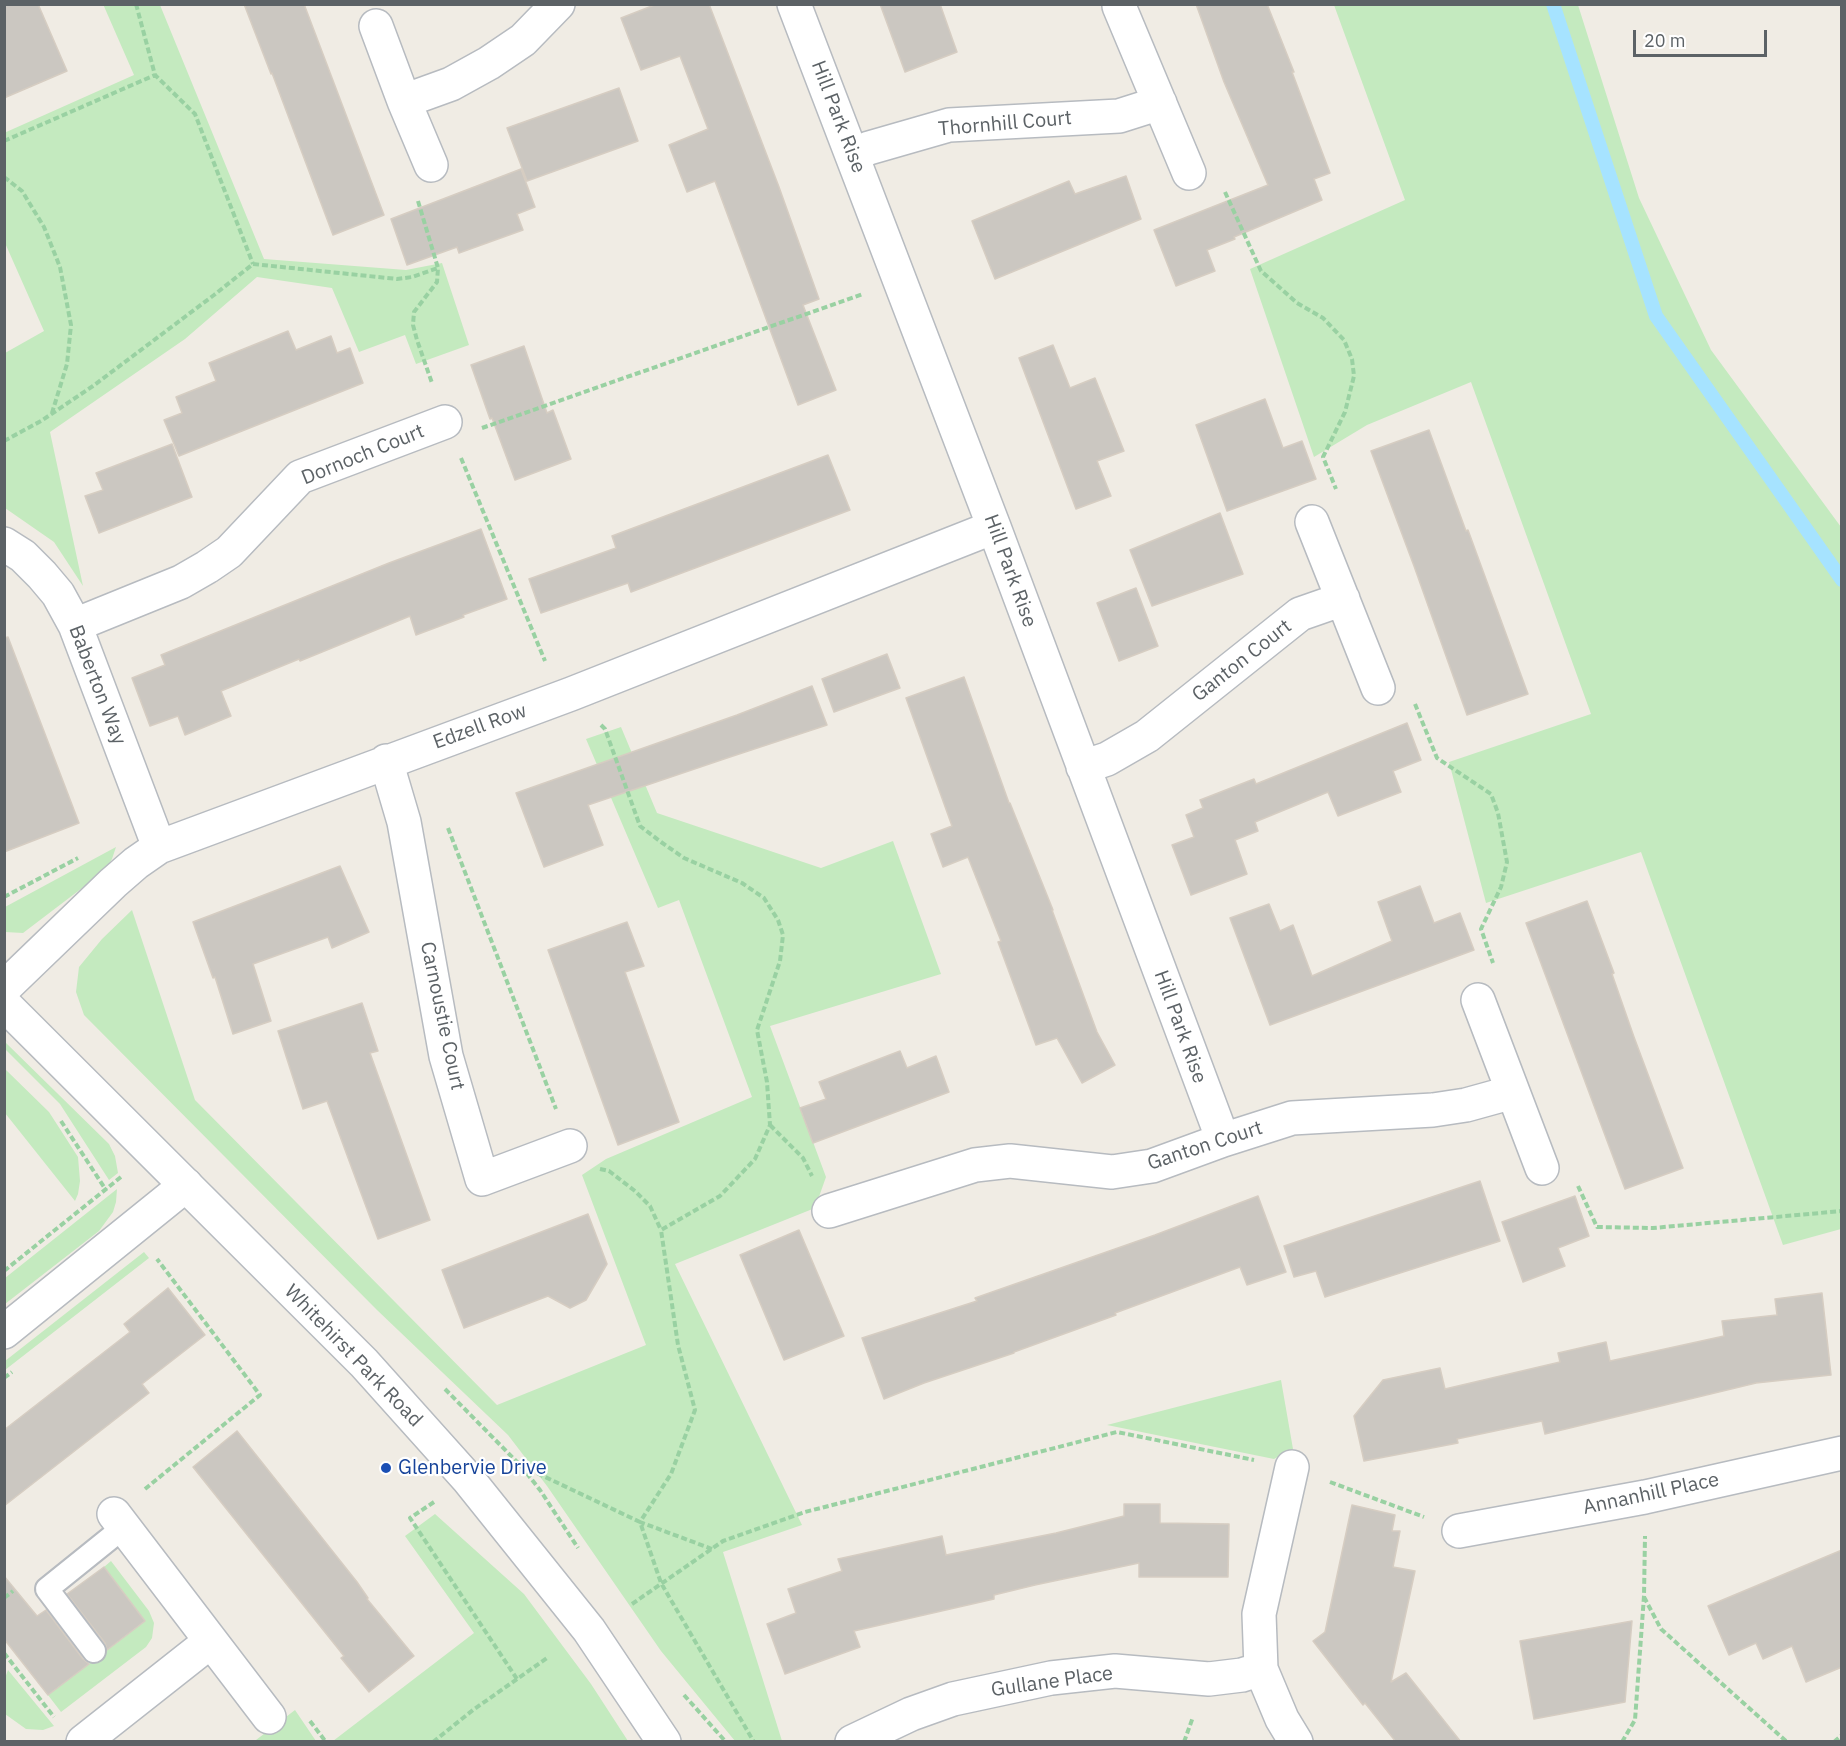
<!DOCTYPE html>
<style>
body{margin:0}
#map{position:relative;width:1846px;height:1746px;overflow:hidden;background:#f0ece4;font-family:"IBM Plex Sans",sans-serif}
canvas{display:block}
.frame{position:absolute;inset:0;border:6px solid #5c6266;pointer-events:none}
.scale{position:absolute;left:1633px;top:30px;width:134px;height:27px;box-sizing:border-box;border:3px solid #5c6266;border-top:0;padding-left:8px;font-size:18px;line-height:21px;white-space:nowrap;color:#5c6266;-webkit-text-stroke:4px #fff;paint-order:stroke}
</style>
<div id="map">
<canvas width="1846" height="1746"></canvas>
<div class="frame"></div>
<div class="scale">20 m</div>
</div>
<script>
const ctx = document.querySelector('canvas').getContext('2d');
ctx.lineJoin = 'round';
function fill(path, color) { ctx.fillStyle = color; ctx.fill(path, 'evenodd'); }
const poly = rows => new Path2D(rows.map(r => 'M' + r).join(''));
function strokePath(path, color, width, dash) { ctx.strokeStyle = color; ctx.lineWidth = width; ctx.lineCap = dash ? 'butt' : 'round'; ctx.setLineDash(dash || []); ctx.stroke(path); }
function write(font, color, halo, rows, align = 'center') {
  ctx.font = font + ' "IBM Plex Sans",sans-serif'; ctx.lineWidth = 4.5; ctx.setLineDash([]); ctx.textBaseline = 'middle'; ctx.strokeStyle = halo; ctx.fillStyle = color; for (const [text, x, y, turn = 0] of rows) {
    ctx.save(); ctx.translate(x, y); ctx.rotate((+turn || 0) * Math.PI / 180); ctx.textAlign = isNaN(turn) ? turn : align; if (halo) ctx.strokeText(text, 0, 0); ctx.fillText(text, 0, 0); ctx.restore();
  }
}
fill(poly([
 [103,4,160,5,264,259,406,270,442,263,469,345,416,364,405,335,359,352,332,288,257,277,185,339,50,432,83,586,54,542,5,508,5,353,44,331,5,243,4,133,134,75],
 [1334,5,1578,5,1639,198,1711,350,1841,527,1841,1229,1783,1245,1641,852,1486,903,1449,762,1591,714,1471,382,1367,425,1314,457,1250,269,1405,200],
 [621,727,657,813,821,868,893,841,941,974,770,1026,826,1177,815,1208,675,1264,802,1525,723,1552,782,1741,735,1741,661,1651,547,1486,508,1435,377,1310,84,1015,76,992,79,967,102,939,132,910,195,1100,497,1405,646,1345,582,1175,606,1159,752,1097,679,900,658,908,586,739],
 [116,847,112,859,105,870,94,879,23,933,5,932,5,907],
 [4,1041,109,1144,115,1156,118,1173,109,1180,60,1104,5,1049],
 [5,1069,49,1112,78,1157,80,1181,78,1194,75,1201,5,1113],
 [117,1189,116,1202,113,1212,99,1231,5,1304,5,1278],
 [144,1252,149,1258,5,1370,5,1361],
 [1281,1380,1293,1449,1274,1459,1107,1425],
 [435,1514,524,1594,591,1684,628,1741,333,1741,474,1633,405,1536],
 [111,1561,149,1611,154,1623,152,1638,146,1647,61,1712,48,1695,145,1621,104,1567],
 [8,1670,54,1726,43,1730,26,1729,5,1714,5,1678],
 [295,1710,316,1741,257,1742,256,1740]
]), '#c4eabf');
strokePath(poly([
 [1553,4,1656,316,1842,580]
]), '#a6e3ff', 14);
const building = poly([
 [4,4,38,4,67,71,4,98,4,4],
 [244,4,304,4,384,215,333,235,272,73,271,74,244,4],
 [657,4,709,4,779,187,819,299,803,305,836,390,798,405,715,181,687,192,669,145,708,129,680,56,641,70,621,18,657,4],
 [880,4,940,4,957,52,905,72,880,4],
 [1196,4,1267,4,1294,72,1292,72,1330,173,1314,179,1322,200,1234,237,1235,239,1207,250,1215,271,1176,286,1154,230,1268,185,1224,82,1196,4],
 [619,88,638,141,527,181,507,128,619,88],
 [521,169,535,207,517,214,523,230,459,253,457,247,407,265,391,219,521,169],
 [1126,176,1141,219,995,279,972,221,1069,181,1075,194,1126,176],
 [288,331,296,350,331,336,337,353,350,348,363,383,179,456,164,420,182,413,176,397,216,381,209,363,288,331],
 [1053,345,1070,388,1095,378,1124,451,1097,461,1111,496,1076,509,1019,358,1053,345],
 [524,346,547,413,553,410,571,459,515,480,492,418,490,419,471,365,524,346],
 [1265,399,1283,448,1302,441,1316,479,1227,511,1196,425,1265,399],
 [1429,430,1466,531,1468,530,1528,694,1467,715,1414,566,1371,451,1429,430],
 [172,444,192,497,99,533,85,496,103,490,96,473,172,444],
 [828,455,850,510,631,592,628,583,541,613,529,579,616,548,612,536,828,455],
 [1220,513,1243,574,1152,606,1130,550,1220,513],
 [481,529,507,599,463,615,464,617,416,635,410,616,300,661,299,659,221,691,231,716,185,735,178,716,150,726,132,678,165,665,161,655,389,563,481,529],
 [1136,588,1158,646,1119,661,1097,603,1136,588],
 [8,637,79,823,4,852,4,638,8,637],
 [887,654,900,688,834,712,822,679,887,654],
 [964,677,1009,803,1010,803,1053,910,1052,910,1097,1032,1115,1065,1082,1083,1057,1038,1036,1045,998,942,1001,941,968,857,943,867,931,834,952,826,906,698,964,677],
 [812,686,827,725,727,758,588,805,603,845,544,867,516,793,737,715,812,686],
 [1407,723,1421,760,1393,771,1401,792,1338,816,1328,792,1255,822,1258,831,1235,840,1247,874,1191,895,1172,845,1194,837,1186,815,1203,808,1200,800,1254,779,1256,784,1407,723],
 [340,866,369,932,332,948,328,937,253,964,271,1021,233,1034,215,977,213,978,193,922,340,866],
 [1420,886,1434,923,1460,913,1474,950,1270,1025,1230,918,1269,904,1280,931,1293,925,1312,976,1392,941,1378,902,1420,886],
 [1587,901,1614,973,1612,974,1634,1037,1683,1168,1625,1189,1526,923,1587,901],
 [627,922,644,966,625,972,679,1122,618,1145,548,950,627,922],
 [362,1003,378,1051,370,1053,430,1220,378,1239,327,1101,303,1109,278,1031,362,1003],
 [900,1051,907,1068,936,1056,949,1092,813,1143,800,1108,826,1099,819,1082,900,1051],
 [1480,1181,1500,1241,1325,1297,1316,1271,1294,1277,1284,1246,1480,1181],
 [1258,1196,1286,1272,1247,1285,1240,1267,1115,1313,1116,1315,1014,1352,1014,1353,924,1383,884,1399,862,1338,977,1301,975,1298,1155,1235,1258,1196],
 [1575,1196,1589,1236,1558,1248,1565,1266,1523,1282,1502,1222,1575,1196],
 [588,1214,607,1264,586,1300,570,1308,548,1296,464,1328,442,1270,588,1214],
 [799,1230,844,1336,784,1360,740,1255,799,1230],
 [168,1288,205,1335,142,1384,149,1393,4,1506,4,1430,130,1332,124,1324,168,1288],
 [1822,1293,1831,1375,1756,1383,1545,1434,1542,1421,1457,1439,1458,1443,1364,1461,1354,1416,1383,1380,1440,1368,1445,1389,1560,1362,1558,1353,1606,1342,1610,1361,1724,1336,1722,1321,1777,1315,1775,1299,1822,1293],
 [237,1431,357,1582,368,1598,367,1599,414,1656,369,1692,341,1658,344,1656,193,1467,237,1431],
 [1124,1504,1160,1504,1160,1523,1229,1524,1228,1577,1139,1577,1139,1563,1035,1585,994,1595,994,1599,854,1631,860,1647,785,1674,767,1624,796,1613,788,1589,842,1571,838,1559,942,1536,946,1555,1056,1533,1124,1516,1124,1504],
 [1352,1505,1395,1515,1392,1531,1400,1531,1393,1567,1415,1571,1391,1682,1406,1673,1461,1742,1396,1742,1365,1703,1363,1705,1313,1641,1325,1632,1352,1505],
 [1842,1550,1842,1667,1806,1682,1792,1646,1763,1659,1756,1643,1729,1655,1708,1606,1842,1550],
 [104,1567,145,1621,107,1650,105,1643,67,1594,104,1567],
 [4,1576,37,1616,46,1610,83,1659,89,1664,48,1695,4,1639,4,1576],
 [1632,1621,1625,1702,1534,1719,1520,1641,1632,1621]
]);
fill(building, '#cbc7c1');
strokePath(building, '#d6cdc2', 1.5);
const service = poly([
 [94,1651,47,1589,124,1527]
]);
const minor = poly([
 [794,4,994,527,1223,1140],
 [1119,6,1189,173],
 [376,26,404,101,431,165],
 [404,101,451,84,489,63,523,40,558,4],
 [853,155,869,148,949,125,1119,116,1160,103],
 [1312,522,1378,688],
 [4,544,23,556,42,575,58,594,75,625,159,847],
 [75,625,181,582,207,567,229,552,300,477,445,422],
 [386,761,404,822,446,1056,482,1179,570,1146],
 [1083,767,1107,759,1147,736,1300,614,1343,599],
 [4,988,113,883,136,863,159,847,571,694,994,527],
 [1478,1000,1542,1168],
 [829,1211,975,1165,1010,1161,1112,1172,1152,1166,1223,1140,1292,1118,1433,1110,1466,1105,1513,1092],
 [4,1332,186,1185],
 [114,1514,269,1717],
 [1459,1531,1645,1497,1842,1453],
 [1261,1669,1259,1614,1292,1467],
 [83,1742,211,1641],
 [852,1742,911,1714,953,1699,1051,1678,1115,1671,1209,1679,1242,1675,1261,1669,1282,1719,1296,1742]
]);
const tertiary = poly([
 [4,1004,364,1363,468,1479,589,1630,664,1742]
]);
strokePath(service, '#b7bbc0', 26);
strokePath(minor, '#b7bbc0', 36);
strokePath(tertiary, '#b7bbc0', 36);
strokePath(poly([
 [136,4,155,75,195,114,253,264],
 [4,141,155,75],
 [4,177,22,191,44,227,60,267,71,325,67,364,52,413],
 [1225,192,1261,271,1297,303,1323,318,1344,340,1352,359,1354,376,1345,412,1323,457,1336,489],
 [418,201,438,268],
 [482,428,863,294],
 [4,441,41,421,93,386,214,295,253,264,397,279,412,277,438,268,437,282,414,312,413,325,417,340,432,383],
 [461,458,545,661],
 [1415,704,1437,758,1491,794,1498,813,1507,862,1501,887,1481,929,1493,963],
 [601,725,605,729,640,826,661,842,684,858,742,883,764,898,778,920,783,935,780,961,757,1030,767,1082,770,1125,755,1159,720,1196,661,1230,678,1345,695,1410,671,1474,640,1522,712,1549],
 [448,828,556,1109],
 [4,897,78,858],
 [61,1121,106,1190],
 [770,1125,803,1158,812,1176],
 [600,1169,609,1171,635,1191,650,1206,661,1230],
 [1578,1186,1597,1227,1653,1228,1842,1211],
 [4,1271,121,1177],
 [4,1378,12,1372],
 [445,1389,520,1465,640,1522,661,1583,754,1742],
 [521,1466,540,1490,578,1548],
 [1330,1482,1424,1517],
 [145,1489,260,1395,157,1259],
 [434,1502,410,1518,517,1679],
 [1644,1597,1661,1629,1787,1742],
 [4,1598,13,1591],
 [632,1604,723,1541,805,1512,1117,1432,1254,1460],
 [4,1653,54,1717],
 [684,1695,726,1742],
 [310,1721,326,1742],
 [433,1742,473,1710,547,1658],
 [1184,1742,1193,1717],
 [1622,1742,1635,1720,1644,1596,1645,1536],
 [1834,1742,1842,1735]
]), '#99d1a2', 4, [6, 3]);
strokePath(service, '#fff', 22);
strokePath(minor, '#fff', 33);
strokePath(tertiary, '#fff', 33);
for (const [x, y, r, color] of [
 [386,1468,6,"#1a4fb4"]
]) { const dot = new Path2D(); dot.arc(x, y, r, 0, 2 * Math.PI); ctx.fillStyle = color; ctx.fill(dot); strokePath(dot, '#fff', 2); }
write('20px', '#5c6266', '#fff', [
 ["Hill Park Rise",838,117,69],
 ["Thornhill Court",1005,124,-5],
 ["Dornoch Court",363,455,-22],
 ["Hill Park Rise",1010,571,70],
 ["Ganton Court",1242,661,-38],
 ["Baberton Way",97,685,69],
 ["Edzell Row",480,727,-20],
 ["Carnoustie Court",442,1016,78],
 ["Hill Park Rise",1180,1027,70],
 ["Ganton Court",1205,1146,-18],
 ["Whitehirst Park Road",353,1356,46],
 ["Annanhill Place",1651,1494,-12],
 ["Gullane Place",1052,1682,-8]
]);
write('20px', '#164399', '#fff', [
 ["Glenbervie Drive",398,1468]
], 'left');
</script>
